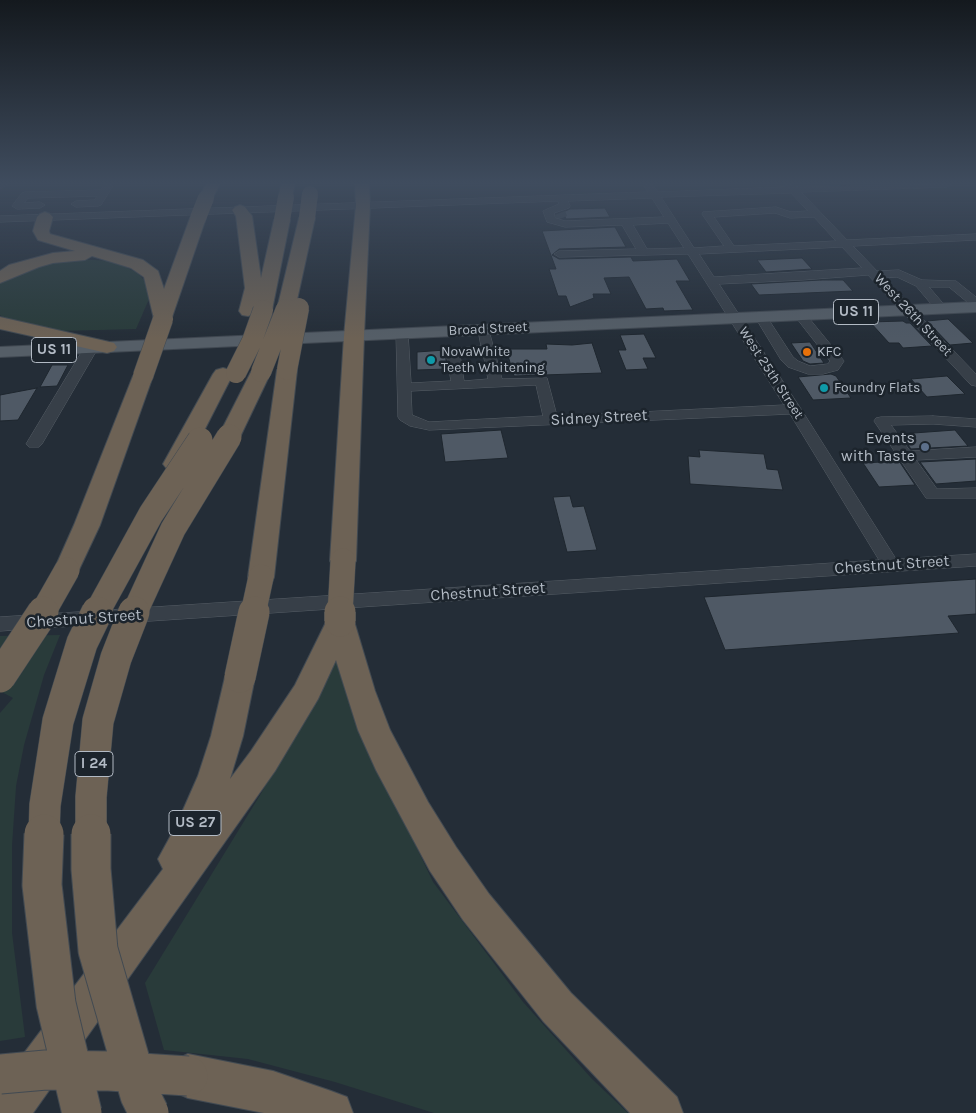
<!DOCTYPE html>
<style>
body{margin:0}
canvas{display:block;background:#242d37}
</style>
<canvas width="976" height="1113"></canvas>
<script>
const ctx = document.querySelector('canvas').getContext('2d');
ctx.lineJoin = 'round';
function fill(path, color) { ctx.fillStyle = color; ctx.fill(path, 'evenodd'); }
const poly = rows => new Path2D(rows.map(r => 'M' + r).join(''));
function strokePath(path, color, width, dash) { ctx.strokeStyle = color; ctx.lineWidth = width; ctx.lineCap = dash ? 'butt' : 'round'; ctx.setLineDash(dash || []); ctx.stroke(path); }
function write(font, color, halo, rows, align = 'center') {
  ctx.font = font + ' Karla,sans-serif'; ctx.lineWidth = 5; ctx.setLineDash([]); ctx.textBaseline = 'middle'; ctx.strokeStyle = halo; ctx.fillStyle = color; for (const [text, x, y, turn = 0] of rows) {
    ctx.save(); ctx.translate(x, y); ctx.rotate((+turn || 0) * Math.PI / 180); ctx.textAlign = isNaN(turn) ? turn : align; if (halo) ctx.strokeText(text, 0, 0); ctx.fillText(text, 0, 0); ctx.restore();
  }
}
fill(poly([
 [75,259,113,261,138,273,147,284,149,299,136,329,60,331,10,322,0,315,0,283,37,266],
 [60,635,44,675,24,745,16,786,12,845,12,933,25,1037,0,1041,0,713,13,698,0,691,0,636],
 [335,649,391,794,433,882,523,1002,592,1079,628,1113,434,1113,335,1082,248,1059,164,1050,145,983,262,792,291,738]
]), '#293b3a');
const building = poly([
 [605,208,610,217,566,219,563,212,570,209,605,208],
 [615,227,626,247,559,249,552,255,559,259,631,257,633,261,677,259,690,281,676,281,693,310,664,311,663,308,646,309,629,277,604,278,611,294,593,294,594,298,570,307,566,296,558,296,549,269,556,269,542,231,615,227],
 [802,258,812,269,766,272,757,260,802,258],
 [821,280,843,280,853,291,759,295,751,284,821,280],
 [948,319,973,343,950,345,927,321,948,319],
 [903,321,906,323,910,323,932,346,903,348,899,343,889,343,870,322,903,321],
 [644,334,656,358,643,358,648,369,626,370,618,350,626,350,620,335,644,334],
 [810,342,824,363,810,364,803,361,791,343,810,342],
 [592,343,602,373,514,376,506,349,547,349,546,344,572,345,592,343],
 [445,350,447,369,417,370,417,352,445,350],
 [52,365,68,365,57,386,40,387,52,365],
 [831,374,836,376,851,398,813,400,798,377,831,374],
 [947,376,965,394,927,397,911,379,947,376],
 [37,388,18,420,0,421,0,395,37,388],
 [501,430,508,458,445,462,441,434,501,430],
 [955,430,968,446,911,449,900,434,955,430],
 [699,450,764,454,767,469,778,470,783,490,690,484,688,456,700,457,699,450],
 [976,459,976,481,936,484,920,462,976,459],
 [899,461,915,485,879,487,863,463,899,461],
 [570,496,573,507,584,506,597,550,567,552,553,497,570,496],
 [976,579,976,614,948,616,959,633,725,650,704,597,976,579]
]);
fill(building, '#4f5965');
strokePath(building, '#1e262e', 1);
strokePath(poly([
 [560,213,562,218]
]), '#39424c', 11, [11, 5]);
const minor = poly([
 [0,184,7,184,0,189,0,184],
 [105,184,114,184,101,205,98,206,76,207,71,204,76,201,95,200,97,196,28,198,24,203,40,202,45,205,40,208,17,209,12,206,22,193,25,192,101,190,105,184],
 [647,184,652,184,658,192,786,187,785,184,793,184,796,187,951,184,947,187,801,192,847,240,976,234,976,240,853,246,877,271,899,270,922,280,956,281,976,297,976,307,972,306,949,287,929,287,947,308,941,312,937,311,916,286,897,277,883,278,976,374,976,386,971,385,868,275,802,280,719,284,801,409,896,559,976,554,976,566,0,631,0,617,879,560,790,414,429,430,410,426,400,420,398,417,396,333,402,329,408,333,411,383,451,381,446,352,448,349,481,346,478,330,480,327,488,327,502,379,547,378,557,416,784,405,688,254,559,257,554,254,559,251,636,249,622,225,565,227,547,222,543,211,559,204,558,201,0,222,0,216,648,192,644,186,647,184],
 [791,193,808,211,791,212,776,207,703,212,702,214,724,246,694,248,661,197,791,193],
 [652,198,664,217,565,221,555,218,554,213,569,208,570,206,568,201,652,198],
 [775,213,790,218,814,217,836,241,734,246,714,217,775,213],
 [668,223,684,248,647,249,633,225,668,223],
 [842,247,862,268,714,277,699,254,842,247],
 [483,353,488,379,464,381,460,355,483,353],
 [536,385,543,416,429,422,412,415,411,391,536,385],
 [800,311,804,312,844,361,838,370,823,374,808,374,788,367,781,360,755,317,761,313,765,314,793,357,798,361,810,366,828,364,830,361,794,315,800,311],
 [91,344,98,348,42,444,39,447,29,447,26,444,84,348,91,344],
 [933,416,976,419,976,427,933,424,891,425,910,451,976,447,976,457,916,460,937,489,976,488,976,498,926,498,874,421,876,418,881,417,933,416]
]);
const major = poly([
 [976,302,976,312,0,357,0,347,976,302]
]);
const highway = poly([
 [206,184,220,184,211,201,206,202,201,201,199,198,206,184],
 [281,184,295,184,291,200,281,200,279,197,281,184],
 [355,184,369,184,370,205,364,336,356,561,352,567,343,570,334,567,330,561,344,336,356,205,355,184],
 [240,205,245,207,252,216,261,278,274,220,277,217,282,215,287,217,290,220,272,310,269,314,263,315,256,313,248,316,242,315,239,311,245,288,236,216,232,210,235,207,240,205],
 [45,212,50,214,53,217,49,231,50,234,143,260,158,271,164,289,190,218,193,215,203,215,206,218,170,323,163,325,156,323,154,319,144,277,131,268,92,256,85,260,53,263,39,267,0,283,0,271,9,265,53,253,75,251,38,240,33,231,37,217,40,214,45,212],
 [307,213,312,215,315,218,295,309,292,313,286,314,280,313,277,309,299,218,302,215,307,213],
 [0,317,114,343,117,347,114,351,107,353,0,329,0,317],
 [287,364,294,366,297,370,274,577,271,584,261,586,251,584,248,577,277,370,280,366,287,364],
 [261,366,268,368,271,372,240,437,237,442,229,444,221,442,218,437,251,372,254,368,261,366],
 [223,368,230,370,233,374,187,464,183,469,175,471,167,469,163,464,213,374,216,370,223,368],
 [143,370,150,372,153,376,100,525,76,576,67,579,58,576,54,570,74,525,133,376,136,372,143,370],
 [340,611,350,614,354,621,375,691,390,730,428,802,456,847,489,894,571,993,677,1097,683,1113,630,1113,543,1021,463,920,430,871,376,770,358,730,336,660,318,699,275,771,33,1113,0,1113,0,1085,163,869,158,859,176,826,198,776,211,736,225,677,229,669,240,665,251,669,255,677,243,736,230,779,251,751,295,685,330,614,340,611],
 [188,1054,273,1071,331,1091,347,1097,353,1113,264,1113,188,1098,173,1091,166,1076,173,1061,188,1054]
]);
strokePath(minor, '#555d65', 1);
strokePath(major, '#404851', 2);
strokePath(highway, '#424a52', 2);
fill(minor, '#373f48');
fill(major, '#555e67');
fill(highway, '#6d6255');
const highwayBridgeFar4 = poly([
 [198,218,206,198],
 [307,218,310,194],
 [282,220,286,197]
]);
const highwayBridgeFar3 = poly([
 [287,370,299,308],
 [261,372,286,309],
 [236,373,252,341,263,310],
 [143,376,163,319]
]);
const highwayBridgeFar2 = poly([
 [42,614,67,570],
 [96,614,151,514,200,440],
 [134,614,173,529,229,437],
 [253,614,261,577],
 [340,614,343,561]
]);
const highwayBridgeFar1 = poly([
 [340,621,340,612],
 [0,677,43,612],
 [240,677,254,612],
 [44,835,45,805,58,721,82,643,97,612],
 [91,835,91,797,98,721,116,658,134,612]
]);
const highwayBridge = poly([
 [44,834,42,885,56,1004,82,1113],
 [91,834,91,869,98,950,140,1095,149,1113],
 [0,1074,46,1070,109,1071,188,1076]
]);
strokePath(highwayBridgeFar4, '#424a52', 16, []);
strokePath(highwayBridgeFar3, '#424a52', 21, []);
strokePath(highwayBridgeFar2, '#424a52', 26, []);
strokePath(highwayBridgeFar1, '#424a52', 32, []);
strokePath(highwayBridge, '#424a52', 41, []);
strokePath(highwayBridgeFar4, '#6d6255', 16);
strokePath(highwayBridgeFar3, '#6d6255', 20);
strokePath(highwayBridgeFar2, '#6d6255', 25);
strokePath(highwayBridgeFar1, '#6d6255', 31);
strokePath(highwayBridge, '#6d6255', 39);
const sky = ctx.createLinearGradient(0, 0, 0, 339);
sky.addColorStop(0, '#14191e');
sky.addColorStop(0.54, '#3f4c5e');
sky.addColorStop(1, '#3f4c5e00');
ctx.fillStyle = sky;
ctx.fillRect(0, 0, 976, 339);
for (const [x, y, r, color] of [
 [807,352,5,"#e8710a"],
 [431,360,5,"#0f9aa8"],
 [824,388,5,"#0f9aa8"],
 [925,447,5,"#5c6f8a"]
]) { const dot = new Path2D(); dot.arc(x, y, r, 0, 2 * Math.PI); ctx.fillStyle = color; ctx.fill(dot); strokePath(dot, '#1c242c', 2); }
write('14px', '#b2bac4', '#1c242c', [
 ["West 26th Street",913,315,47],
 ["Broad Street",488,329,-3],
 ["West 25th Street",771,373,57]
]);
write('14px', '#b2bac4', '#1c242c', [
 ["NovaWhite",441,352],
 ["Teeth Whitening",441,368],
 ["KFC",817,352],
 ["Foundry Flats",834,388]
], 'left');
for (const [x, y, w] of [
 [856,312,45],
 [54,350,45],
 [94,764,38],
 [195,823,52]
]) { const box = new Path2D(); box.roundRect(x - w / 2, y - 12.5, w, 25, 4); ctx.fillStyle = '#1c242c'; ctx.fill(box); strokePath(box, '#b2bac4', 1); }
write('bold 15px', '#b2bac4', null, [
 ["US 11",856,312],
 ["US 11",54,350],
 ["I 24",94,764],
 ["US 27",195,823]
]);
write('16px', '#b2bac4', '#1c242c', [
 ["Sidney Street",599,418,-3],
 ["Chestnut Street",892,565,-4],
 ["Chestnut Street",488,592,-4],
 ["Chestnut Street",84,619,-4]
]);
write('16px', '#b2bac4', '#1c242c', [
 ["Events",915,438],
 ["with Taste",915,456]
], 'right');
</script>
